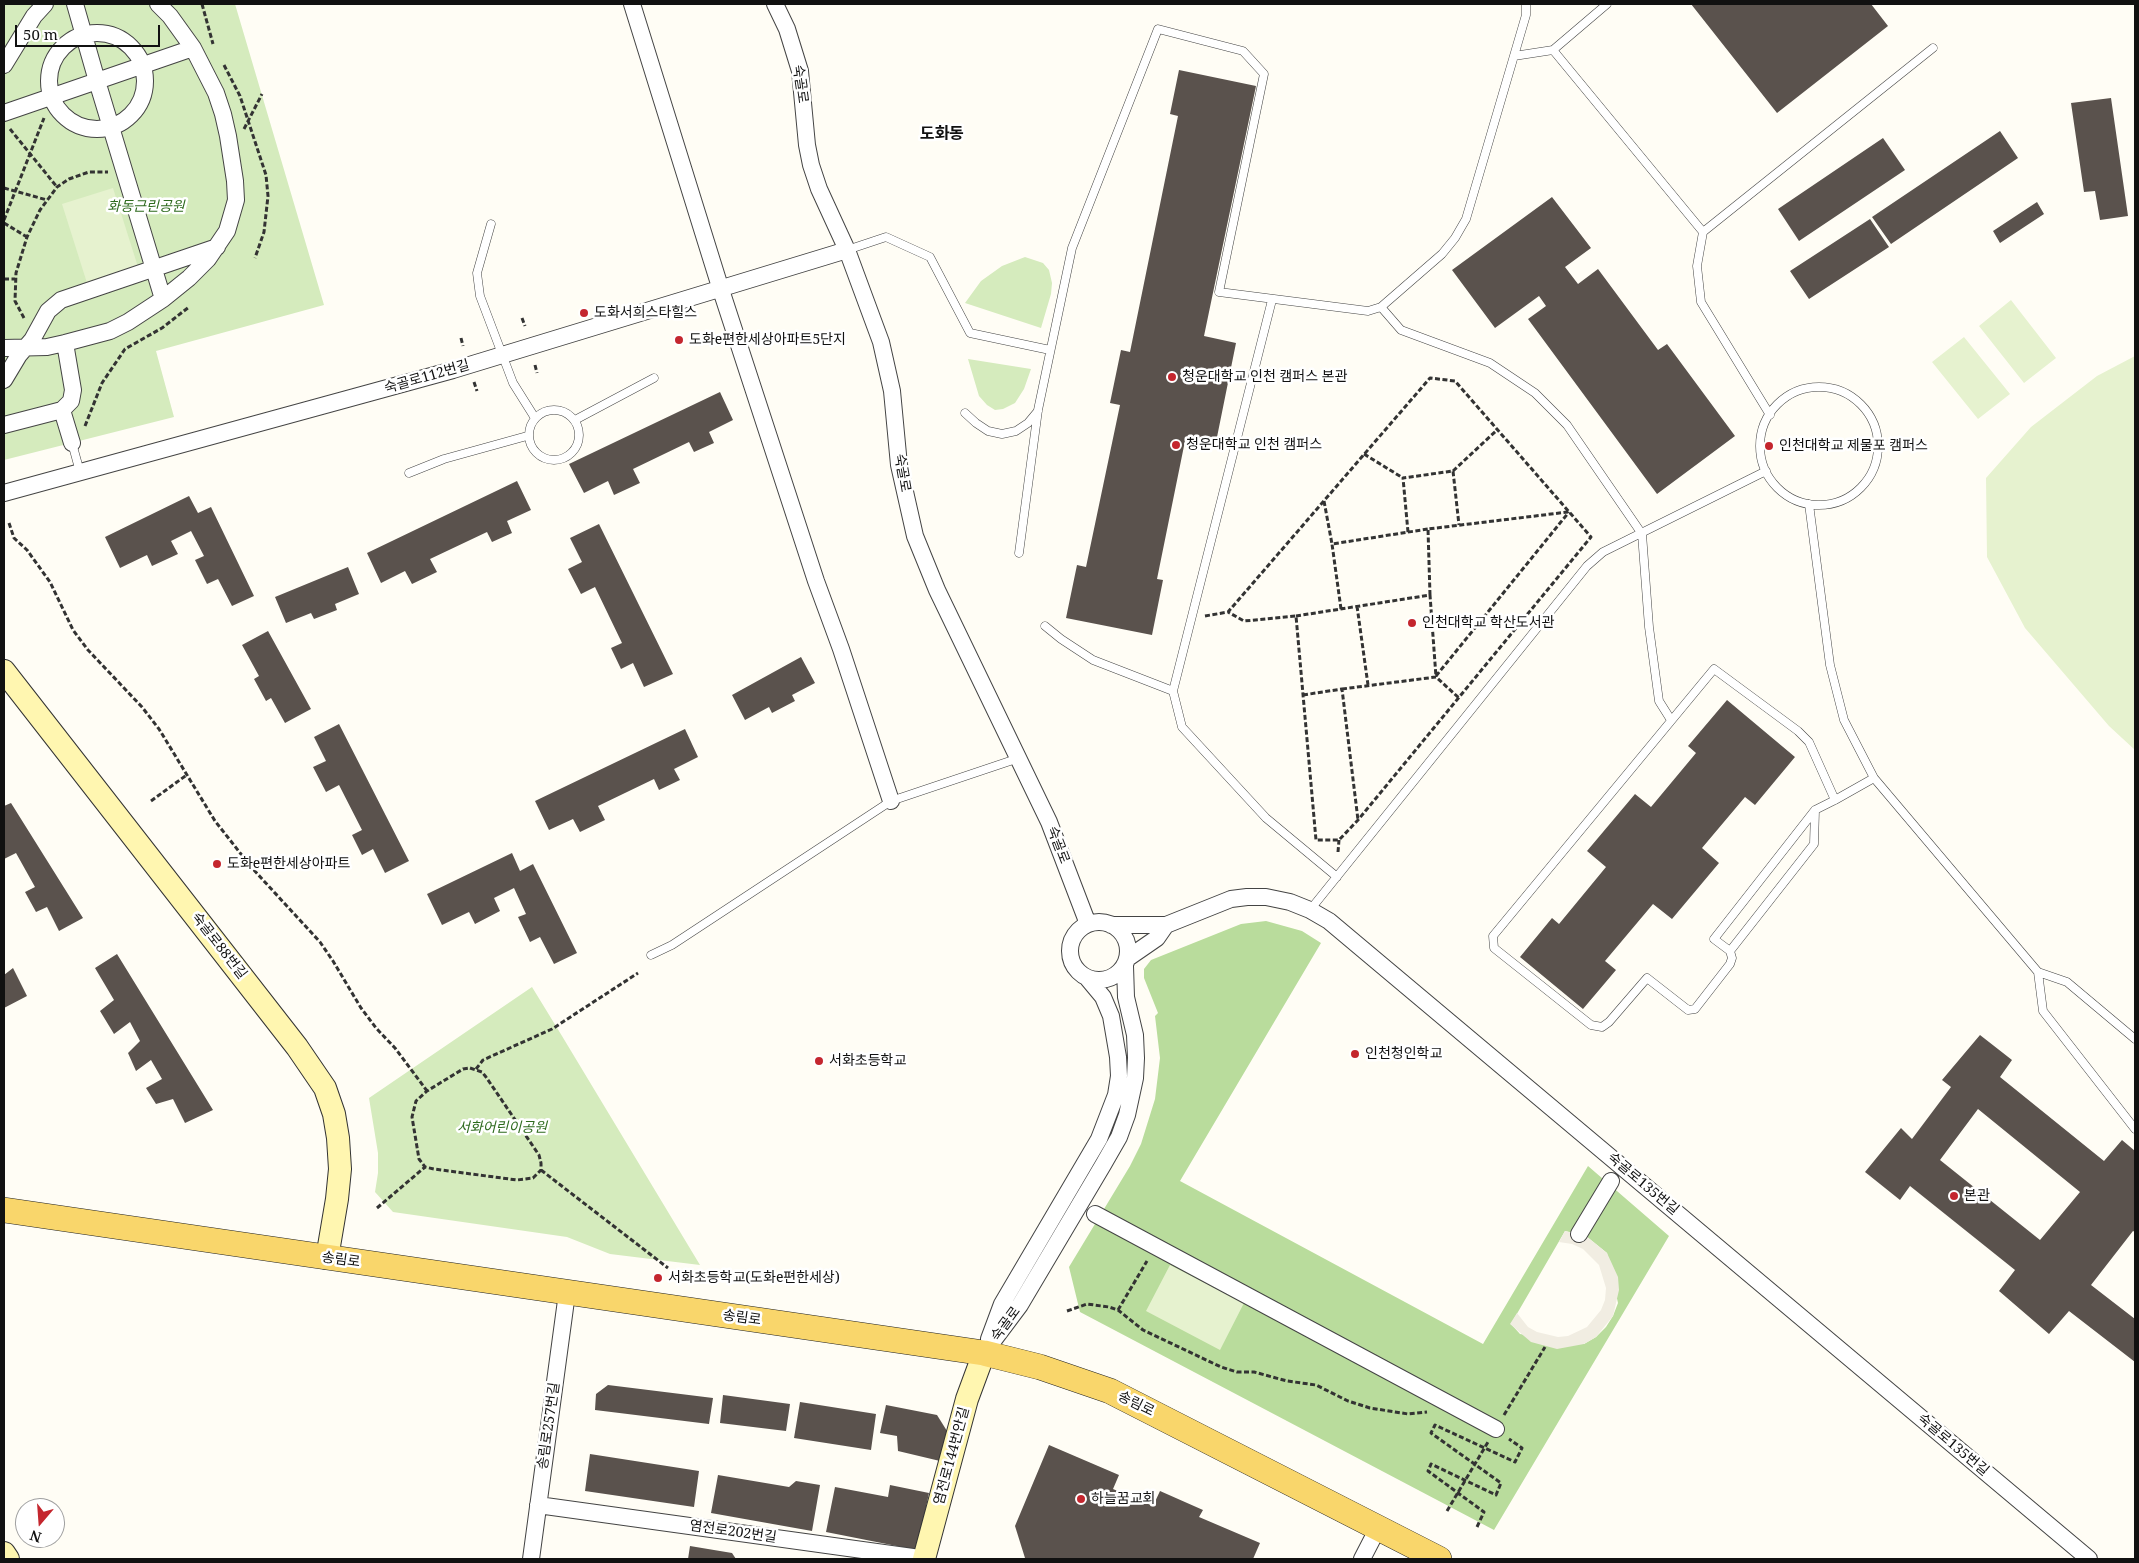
<!DOCTYPE html>
<meta charset="utf-8">
<style>
body{margin:0}
#map{position:relative;width:2139px;height:1563px;overflow:hidden;background:#fffdf5;font-family:"Noto Serif",serif}
canvas{display:block}
.frame{position:absolute;inset:0;border:5px solid #111;pointer-events:none}
.north{position:absolute;left:15px;top:1498px;width:50px;height:50px;box-sizing:border-box;background:#fff;border:1px solid #a0a0a0;border-radius:50%;rotate:198deg;font-size:14px;font-weight:700;line-height:20px;text-align:center;color:#111}
.north::after{content:'';display:block;margin:auto;width:18px;height:22px;background:#c4262e;clip-path:polygon(50% 0,100% 100%,50% 72%,0 100%)}
.scale{position:absolute;left:15px;top:25px;width:145px;height:22px;box-sizing:border-box;border:2px solid #111;border-top:0;padding-left:6px;font-size:15px;line-height:18px;white-space:nowrap;color:#111;-webkit-text-stroke:4px #fff;paint-order:stroke}
</style>
<div id="map">
<canvas width="2139" height="1563"></canvas>
<div class="frame"></div>
<div class="north">N</div>
<div class="scale">50 m</div>
</div>
<script>
const ctx = document.querySelector('canvas').getContext('2d');
ctx.lineJoin = 'round';
function fill(path, color) { ctx.fillStyle = color; ctx.fill(path, 'evenodd'); }
const poly = rows => new Path2D(rows.map(r => 'M' + r).join(''));
function strokePath(path, color, width, dash) { ctx.strokeStyle = color; ctx.lineWidth = width; ctx.lineCap = dash ? 'butt' : 'round'; ctx.setLineDash(dash || []); ctx.stroke(path); }
function write(font, color, halo, rows, align = 'center') {
  ctx.font = font + ' "Noto Serif","Noto Sans KR",serif'; ctx.lineWidth = 5; ctx.setLineDash([]); ctx.textBaseline = 'middle'; ctx.strokeStyle = halo; ctx.fillStyle = color; for (const [text, x, y, turn = 0] of rows) {
    ctx.save(); ctx.translate(x, y); ctx.rotate((+turn || 0) * Math.PI / 180); ctx.textAlign = isNaN(turn) ? turn : align; if (halo) ctx.strokeText(text, 0, 0); ctx.fillText(text, 0, 0); ctx.restore();
  }
}
fill(poly([
 [4,4,235,4,324,305,156,351,174,417,4,460],
 [1025,257,1043,263,1049,270,1052,283,1051,294,1041,328,965,303,981,281,1002,266],
 [968,359,1031,369,1024,389,1015,403,1003,409,995,410,987,405,979,396],
 [532,987,562,1036,700,1265,610,1254,567,1237,393,1212,375,1192,378,1173,378,1153,369,1098]
]), '#d5ebbd');
fill(poly([
 [1266,921,1302,931,1321,943,1180,1181,1483,1344,1588,1166,1669,1236,1494,1530,1080,1312,1069,1267,1130,1166,1141,1144,1155,1099,1160,1058,1155,1016,1158,1013,1144,978,1144,969,1151,960,1241,924],
 [1565,1231,1586,1236,1607,1253,1618,1303,1613,1316,1606,1327,1596,1337,1584,1344,1520,1334,1511,1324]
]), '#b9dc9c');
fill(poly([
 [113,188,138,267,87,283,62,204],
 [2011,300,2056,358,2024,383,1979,326],
 [1964,337,2010,394,1978,419,1932,362],
 [2135,356,2135,750,2109,726,2025,628,1987,557,1986,478,2031,427,2097,376],
 [1170,1265,1244,1303,1220,1350,1146,1311]
]), '#e6f2cf');
fill(poly([
 [1565,1231,1586,1236,1607,1253,1618,1277,1619,1290,1613,1316,1596,1337,1584,1344,1557,1349,1531,1342,1510,1324,1517,1313,1528,1327,1537,1332,1558,1337,1568,1336,1587,1327,1601,1310,1605,1300,1606,1288,1599,1265,1583,1249,1572,1244,1559,1242]
]), '#f1ede2');
fill(poly([
 [1691,4,1871,4,1888,26,1777,113],
 [1179,70,1256,86,1204,336,1236,343,1215,447,1185,441,1157,579,1163,580,1152,635,1066,618,1077,565,1086,567,1120,405,1110,403,1121,350,1130,352,1178,116,1170,114],
 [2111,98,2128,216,2100,220,2095,191,2084,192,2071,103],
 [2000,131,2018,158,1891,244,1872,217],
 [1883,138,1905,170,1799,241,1778,209],
 [1552,197,1591,248,1565,267,1578,284,1598,269,1658,350,1667,344,1735,436,1657,494,1528,319,1546,306,1539,296,1495,328,1452,270],
 [2037,202,2044,214,2000,243,1993,231],
 [1870,219,1889,247,1809,299,1790,271],
 [720,392,733,420,709,432,714,443,694,452,689,442,633,469,640,483,614,495,608,481,584,493,569,464],
 [517,481,531,510,507,521,512,533,492,542,487,532,430,559,437,572,412,584,405,571,381,583,367,553],
 [189,496,198,513,211,507,254,596,232,606,218,579,207,584,195,560,204,556,191,531,171,541,178,554,152,566,147,555,120,568,105,537],
 [599,524,673,674,644,687,633,663,621,669,611,648,622,643,595,587,581,594,568,569,582,562,570,538],
 [348,567,359,594,335,604,337,610,314,619,311,613,286,623,275,597],
 [268,631,311,709,285,723,271,698,266,701,254,679,259,676,242,645],
 [801,657,815,683,792,695,795,701,772,713,769,707,745,720,732,695],
 [1727,700,1795,757,1755,805,1745,797,1702,848,1719,863,1672,919,1653,904,1605,961,1616,970,1583,1009,1520,957,1552,918,1559,924,1606,867,1587,851,1635,794,1651,807,1696,753,1688,746],
 [339,724,409,861,385,873,373,849,362,855,352,835,362,830,339,785,326,792,313,767,326,761,314,737],
 [685,729,698,757,674,769,680,780,659,790,654,779,598,806,605,820,580,832,573,819,549,830,535,801],
 [11,803,83,918,59,931,47,907,36,912,25,892,35,887,16,853,4,859,4,806],
 [512,853,520,871,533,864,577,953,554,964,540,937,530,942,518,917,526,914,514,888,494,898,500,911,475,924,469,912,442,925,427,894],
 [117,954,213,1110,185,1123,173,1099,156,1104,146,1088,162,1079,151,1060,136,1071,128,1053,140,1041,130,1022,114,1034,100,1011,114,1000,95,968],
 [13,968,27,996,4,1008,4,975],
 [1980,1035,2012,1060,2000,1077,2104,1161,2122,1140,2135,1151,2135,1232,2133,1231,2091,1285,2135,1319,2135,1362,2069,1311,2049,1334,1999,1291,2015,1270,1910,1186,1900,1200,1865,1172,1901,1128,1912,1139,1951,1087,1942,1080],
 [1978,1109,2080,1192,2040,1240,1940,1160],
 [608,1385,713,1398,709,1424,595,1410,596,1394],
 [723,1395,790,1404,786,1431,720,1423],
 [800,1402,876,1414,871,1450,794,1438],
 [886,1405,937,1415,947,1431,940,1461,898,1451,897,1436,880,1433],
 [1049,1445,1119,1475,1113,1489,1153,1506,1160,1491,1203,1510,1199,1517,1260,1543,1253,1559,1025,1558,1015,1526],
 [590,1454,699,1471,694,1507,585,1491],
 [718,1475,789,1487,796,1481,820,1485,812,1531,711,1513],
 [890,1485,929,1493,917,1550,826,1532,835,1487,888,1497],
 [690,1546,732,1553,736,1559,688,1559]
]), '#5a524d');
const lane = poly([
 [1553,50,1703,232,1697,266,1701,302,1770,415],
 [1514,56,1553,50,1607,4],
 [491,224,477,273,480,296,513,383,535,418],
 [1703,232,1933,48],
 [847,250,886,237,930,257,970,333,1050,350],
 [1272,300,1173,691,1182,727,1266,818,1337,877],
 [1381,307,1401,330,1490,363,1535,393,1567,425,1642,534,1649,627,1659,701,1671,720],
 '1760 446a59 59 0 1 1 118 0a59 59 0 1 1-118 0Z',
 '529 435a25 25 0 1 1 50 0a25 25 0 1 1-50 0Z',
 [965,413,976,423,988,431,1002,434,1016,431,1028,423,1038,411],
 [575,420,654,378],
 [72,443,80,472],
 [409,473,444,459,527,436],
 [1809,504,1830,665,1844,720,1874,778,2038,972,2067,982,2135,1039],
 [1019,553,1038,410,1072,248,1158,29,1243,51,1264,74,1219,292,1368,311,1381,307,1442,254,1455,238,1466,219,1526,15,1526,4],
 [1045,626,1061,639,1093,660,1173,691],
 [1835,800,1809,742,1798,731,1714,669,1493,936,1494,948,1591,1025,1602,1027,1609,1022,1647,978,1688,1010,1695,1009,1730,964,1732,958,1730,951,1714,939,1815,810,1835,800,1874,778],
 [1310,910,1587,566,1603,552,1766,471],
 [1730,951,1814,844,1815,810],
 [651,955,672,945,891,801,1019,758],
 [2038,972,2043,1011,2135,1129]
]);
const street = poly([
 [75,4,97,81,163,299],
 [632,4,721,290,816,581,841,649,891,801],
 [775,4,787,29,800,71,807,145,811,165,819,189,847,250,881,342,892,391,899,465,915,536,937,590,1049,822,1088,924],
 '49 81a48 48 0 1 1 96 0a48 48 0 1 1-96 0Z',
 [4,65,34,16,45,4],
 [4,113,193,48],
 [65,343,73,390,71,401,62,410,72,443],
 [4,348,47,347,65,343,110,331,128,322,163,299,189,278,208,259,227,231,236,200,235,181,228,136,223,114,216,93,193,48,170,16,158,4],
 [4,380,19,355,32,340,48,311,61,300,217,247],
 [4,425,62,410],
 [4,493,453,370,847,250],
 '1070 951a29 29 0 1 1 58 0a29 29 0 1 1-58 0Z',
 [1111,925,1166,925,1231,899,1247,897,1266,897,1290,902,1310,910,1329,921,2089,1559],
 [1128,958,1157,938,1166,925],
 [1095,1214,1496,1429],
 [1579,1234,1611,1181],
 [989,1339,1002,1304,1099,1139,1116,1095,1119,1076,1118,1057,1111,1016,1103,997,1088,979],
 [984,1353,1020,1305,1103,1165,1119,1137,1127,1115,1135,1078,1136,1058,1135,1035,1126,997,1125,966],
 [538,1505,927,1559],
 [531,1559,567,1293],
 [1362,1559,1378,1528]
]);
const secondary = poly([
 [4,671,297,1047,325,1088,334,1114,338,1138,340,1169,337,1199,327,1258],
 [4,1553,8,1559],
 [924,1559,967,1399,984,1353]
]);
const primary = poly([
 [4,1210,984,1353,1040,1367,1110,1391,1439,1559]
]);
strokePath(lane, '#444', 9);
strokePath(street, '#444', 18);
strokePath(secondary, '#333', 24);
strokePath(primary, '#222', 26);
strokePath(poly([
 [202,4,213,44],
 [224,65,240,96,266,175,268,196,264,232,255,258],
 [10,129,57,187],
 [244,129,262,94],
 [4,188,47,200],
 [4,220,44,118],
 [4,223,27,237],
 [4,279,15,279],
 [24,318,15,301,16,273,27,237,40,210,57,187,69,179,89,172,108,172],
 [522,318,525,326],
 [461,338,463,346],
 [535,365,537,373],
 [474,382,477,391],
 [85,426,102,383,125,349,162,328,189,307],
 [1364,454,1403,478],
 [1453,471,1497,430],
 [1324,501,1332,544],
 [9,523,14,538,27,550,50,582,73,630,88,650,142,707,159,729,215,821,252,868,320,942,333,961,361,1008,376,1028,395,1048,427,1091],
 [1408,532,1403,478,1453,471,1459,525],
 [1430,595,1428,529,1568,512],
 [1357,606,1368,685],
 [1341,609,1332,544,1428,529],
 [1205,616,1228,612,1430,378,1455,381,1591,537,1358,820,1339,840,1316,840,1296,616,1244,621,1228,612],
 [1296,616,1430,595,1436,677],
 [1436,676,1569,512],
 [1342,689,1436,677,1459,698],
 [1303,695,1342,689,1358,820],
 [151,801,188,774],
 [1338,852,1339,840],
 [470,1068,482,1072,486,1077,539,1155,541,1163,541,1170,533,1178,517,1180,434,1169,425,1167,419,1159,412,1117,416,1101,427,1091,463,1069,470,1068],
 [476,1069,483,1060,552,1029,638,973],
 [541,1170,668,1268],
 [377,1208,425,1167],
 [1118,1310,1147,1261],
 [1067,1311,1087,1304,1109,1307,1118,1310,1143,1330,1221,1367,1237,1372,1254,1372,1287,1381,1316,1385,1348,1401,1370,1408,1408,1414,1427,1412],
 [1504,1415,1545,1347],
 [1447,1511,1488,1442],
 [1477,1527,1484,1512,1428,1471,1431,1464,1496,1495,1501,1483,1431,1433,1435,1425,1515,1462,1522,1448,1509,1439]
]), '#333', 3, [5, 2.5]);
strokePath(lane, '#fff', 8);
strokePath(street, '#fff', 16);
strokePath(secondary, '#fff6b0', 22);
strokePath(primary, '#f9d66b', 25);
for (const [x, y, r, color] of [
 [584,313,5,"#c4262e"],
 [679,340,5,"#c4262e"],
 [1172,377,5,"#c4262e"],
 [1176,445,5,"#c4262e"],
 [1769,446,5,"#c4262e"],
 [1412,623,5,"#c4262e"],
 [217,864,5,"#c4262e"],
 [1355,1054,5,"#c4262e"],
 [819,1061,5,"#c4262e"],
 [1954,1196,5,"#c4262e"],
 [658,1278,5,"#c4262e"],
 [1081,1499,5,"#c4262e"]
]) { const dot = new Path2D(); dot.arc(x, y, r, 0, 2 * Math.PI); ctx.fillStyle = color; ctx.fill(dot); strokePath(dot, '#fff', 2); }
write('14px', '#111', '#fff', [
 ["숙골로",800,84,82],
 ["숙골로112번길",427,377,-16],
 ["숙골로",902,473,80],
 ["숙골로",1058,845,69],
 ["숙골로88번길",219,946,52],
 ["숙골로135번길",1643,1184,40],
 ["송림로",341,1260,8],
 ["송림로",742,1318,8],
 ["숙골로",1006,1324,-54],
 ["송림로",1136,1404,26],
 ["송림로257번길",549,1426,-82],
 ["숙골로135번길",1953,1445,40],
 ["염전로144번안길",952,1456,-75],
 ["염전로202번길",733,1532,8]
]);
write('italic 14px', '#2f6b1f', '#fff', [
 ["화동근린공원",146,207],
 ["서화어린이공원",502,1128]
]);
write('14px', '#111', '#fff', [
 ["도화서희스타힐스",594,313],
 ["도화e편한세상아파트5단지",689,340],
 ["청운대학교 인천 캠퍼스 본관",1182,377],
 ["청운대학교 인천 캠퍼스",1186,445],
 ["인천대학교 제물포 캠퍼스",1779,446],
 ["인천대학교 학산도서관",1422,623],
 ["도화e편한세상아파트",227,864],
 ["인천청인학교",1365,1054],
 ["서화초등학교",829,1061],
 ["본관",1964,1196],
 ["서화초등학교(도화e편한세상)",668,1278],
 ["하늘꿈교회",1091,1499]
], 'left');
write('bold 16px', '#111', '#fff', [
 ["도화동",942,134]
]);
</script>
